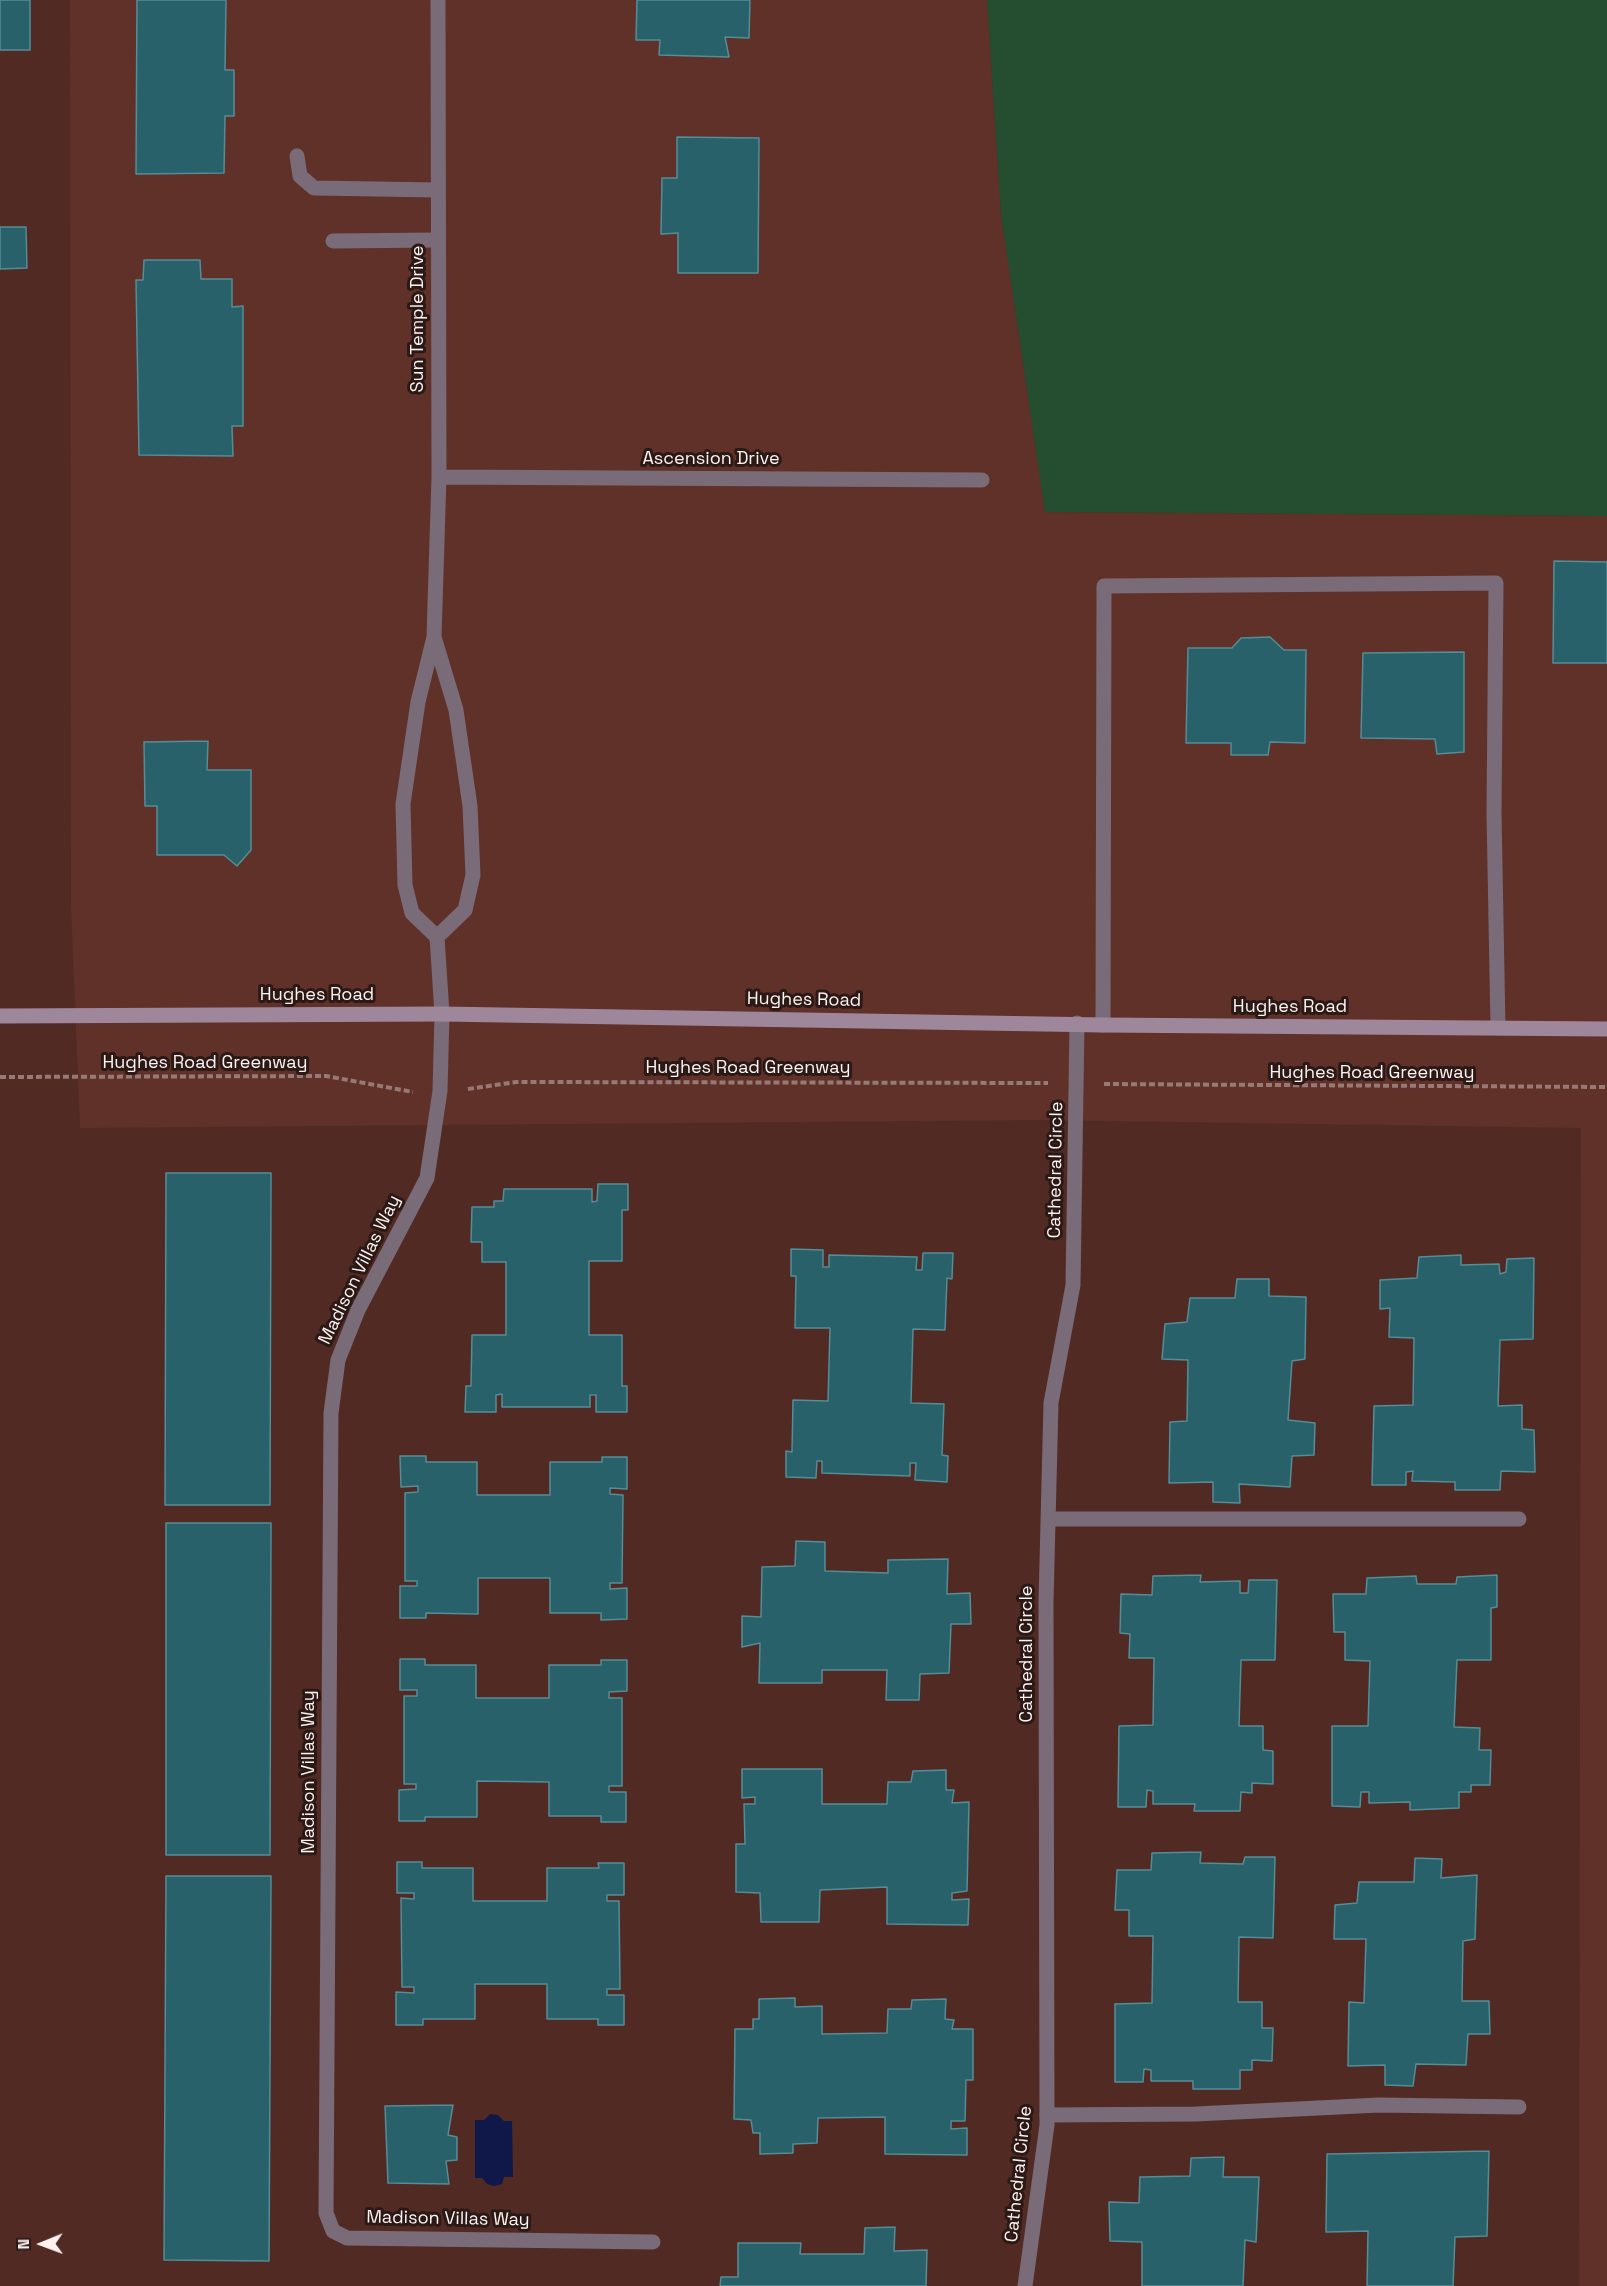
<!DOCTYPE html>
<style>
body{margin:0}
#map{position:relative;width:1607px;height:2286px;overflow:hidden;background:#522a24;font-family:"Space Grotesk",sans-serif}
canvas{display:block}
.north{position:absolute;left:12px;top:2214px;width:60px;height:60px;-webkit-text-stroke:4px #2b1916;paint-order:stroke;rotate:269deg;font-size:16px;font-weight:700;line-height:24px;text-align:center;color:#fdf2f0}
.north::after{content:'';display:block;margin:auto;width:21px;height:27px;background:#fdf2f0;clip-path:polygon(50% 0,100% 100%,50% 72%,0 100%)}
</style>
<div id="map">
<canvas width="1607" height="2286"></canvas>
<div class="north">N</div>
</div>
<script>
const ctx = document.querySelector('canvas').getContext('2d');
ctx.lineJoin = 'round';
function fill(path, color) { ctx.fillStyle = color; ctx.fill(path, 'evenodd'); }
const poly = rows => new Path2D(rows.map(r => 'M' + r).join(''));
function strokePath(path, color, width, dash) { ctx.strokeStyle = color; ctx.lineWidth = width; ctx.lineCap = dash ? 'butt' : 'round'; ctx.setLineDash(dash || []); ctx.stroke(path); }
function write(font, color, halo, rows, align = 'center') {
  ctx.font = font + ' "Space Grotesk",sans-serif'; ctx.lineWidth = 6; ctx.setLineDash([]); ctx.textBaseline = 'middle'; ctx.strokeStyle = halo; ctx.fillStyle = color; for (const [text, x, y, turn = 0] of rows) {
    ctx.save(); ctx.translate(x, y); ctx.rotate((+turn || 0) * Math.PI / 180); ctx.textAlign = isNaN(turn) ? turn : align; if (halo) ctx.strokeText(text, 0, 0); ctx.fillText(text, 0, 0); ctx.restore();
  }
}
fill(poly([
 [70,0,987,0,1001,215,1045,512,1607,516,1607,2286,1579,2286,1581,1128,1042,1120,80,1128,71,905]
]), '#603129');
fill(poly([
 [987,0,1607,0,1607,516,1045,512,1001,215]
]), '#244e2f');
fill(poly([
 [490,2114,498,2115,504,2121,512,2121,513,2177,504,2177,502,2184,494,2186,487,2184,482,2178,475,2178,475,2120,484,2120]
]), '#10184a');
const building = poly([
 [0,0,30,0,30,50,0,50,0,0],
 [137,0,226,0,225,70,234,70,234,116,225,116,224,173,136,174,137,0],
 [637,0,750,0,749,38,725,37,729,57,659,55,660,40,636,40,637,0],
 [677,137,759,138,758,273,678,273,678,233,661,234,662,178,677,178,677,137],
 [0,227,26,227,27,268,0,269,0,227],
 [144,260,200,260,201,279,232,279,232,307,243,306,243,426,232,426,233,456,139,455,136,280,143,280,144,260],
 [1554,561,1607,562,1607,663,1553,663,1554,561],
 [1270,637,1284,650,1306,650,1305,743,1270,742,1268,755,1231,755,1231,743,1186,743,1188,648,1232,648,1241,638,1270,637],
 [1464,652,1464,752,1437,754,1435,739,1361,738,1363,653,1464,652],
 [208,741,207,770,251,770,251,850,237,866,224,855,157,855,157,806,145,806,144,742,208,741],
 [166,1173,271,1173,270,1505,165,1505,166,1173],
 [598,1184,628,1184,628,1210,622,1210,622,1261,589,1261,589,1335,622,1335,622,1386,627,1386,627,1412,596,1412,596,1395,590,1395,590,1407,502,1407,502,1394,496,1395,496,1412,465,1412,466,1386,471,1386,472,1335,506,1335,506,1262,482,1262,482,1242,471,1242,472,1207,494,1207,494,1201,503,1201,504,1189,592,1189,592,1202,597,1201,598,1184],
 [791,1249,823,1250,823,1267,829,1267,829,1255,917,1257,916,1270,922,1270,923,1253,953,1253,952,1279,947,1278,945,1330,913,1329,911,1403,944,1404,942,1455,948,1456,947,1482,915,1480,916,1463,910,1463,910,1476,822,1473,822,1461,817,1461,816,1478,786,1477,786,1451,792,1452,793,1400,828,1401,830,1328,795,1328,796,1276,791,1276,791,1249],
 [1461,1255,1461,1265,1499,1264,1500,1274,1506,1272,1507,1259,1534,1258,1533,1339,1500,1340,1498,1406,1522,1405,1522,1429,1534,1430,1535,1472,1501,1471,1500,1490,1455,1490,1455,1482,1412,1481,1413,1471,1406,1472,1406,1485,1372,1485,1374,1406,1413,1405,1414,1338,1389,1337,1390,1308,1380,1309,1380,1280,1417,1278,1419,1257,1461,1255],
 [1237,1279,1269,1279,1269,1296,1306,1297,1305,1359,1292,1361,1288,1420,1315,1423,1314,1455,1292,1456,1290,1487,1239,1484,1240,1503,1213,1502,1213,1482,1169,1483,1170,1422,1187,1421,1188,1360,1162,1359,1165,1324,1187,1322,1190,1298,1235,1298,1237,1279],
 [400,1456,426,1456,426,1462,477,1462,477,1495,550,1495,550,1462,602,1462,602,1457,627,1457,627,1489,610,1488,610,1494,623,1495,622,1583,610,1583,610,1589,627,1588,627,1619,601,1620,601,1613,550,1613,550,1578,478,1578,478,1614,426,1613,426,1618,400,1618,400,1586,417,1586,417,1581,405,1581,405,1493,418,1492,418,1486,401,1487,400,1456],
 [166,1523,271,1523,270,1855,166,1855,166,1523],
 [796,1541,825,1542,825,1571,888,1573,888,1560,948,1559,947,1594,970,1593,971,1624,951,1624,949,1673,920,1674,919,1700,886,1700,887,1670,822,1670,822,1683,759,1683,760,1643,742,1647,742,1616,761,1617,762,1567,795,1566,796,1541],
 [1201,1575,1200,1582,1240,1581,1240,1593,1248,1593,1249,1580,1277,1580,1275,1660,1241,1660,1239,1726,1263,1726,1263,1750,1273,1751,1273,1784,1252,1783,1252,1793,1241,1792,1240,1811,1194,1811,1195,1804,1153,1804,1153,1791,1147,1790,1146,1807,1118,1807,1119,1726,1153,1725,1154,1658,1129,1658,1130,1634,1120,1633,1121,1594,1152,1595,1153,1576,1201,1575],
 [1497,1575,1497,1607,1491,1608,1491,1660,1457,1660,1454,1727,1480,1728,1479,1750,1491,1750,1490,1785,1471,1785,1471,1792,1459,1792,1459,1808,1410,1810,1410,1802,1369,1803,1369,1792,1361,1792,1360,1807,1332,1806,1332,1726,1368,1726,1370,1661,1345,1660,1345,1632,1334,1632,1333,1594,1366,1594,1367,1578,1416,1576,1417,1584,1456,1584,1457,1577,1497,1575],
 [400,1659,425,1659,425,1665,476,1665,476,1698,549,1698,549,1665,601,1665,601,1660,627,1660,627,1691,609,1692,609,1698,622,1698,622,1786,609,1786,609,1792,626,1792,626,1822,601,1822,601,1816,549,1816,549,1782,477,1781,477,1817,425,1817,425,1821,399,1821,399,1790,416,1789,416,1784,404,1784,404,1696,417,1696,417,1690,400,1690,400,1659],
 [742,1769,822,1769,822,1804,887,1804,888,1782,911,1782,913,1771,946,1770,946,1790,954,1790,952,1803,969,1802,967,1891,952,1893,952,1900,969,1899,968,1925,887,1924,887,1887,820,1890,819,1922,761,1922,760,1893,736,1892,736,1844,745,1844,744,1804,755,1804,755,1797,742,1798,742,1769],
 [1201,1852,1200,1863,1243,1864,1245,1857,1275,1857,1273,1938,1239,1937,1238,2002,1262,2002,1262,2028,1273,2028,1272,2061,1252,2060,1252,2070,1240,2070,1240,2089,1193,2089,1193,2081,1151,2081,1151,2070,1144,2069,1143,2082,1115,2082,1115,2004,1152,2003,1153,1936,1129,1936,1129,1910,1115,1910,1117,1870,1151,1870,1152,1853,1201,1852],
 [1415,1858,1442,1859,1441,1878,1477,1875,1475,1939,1463,1941,1462,2001,1489,2001,1490,2034,1468,2034,1466,2065,1416,2064,1413,2086,1385,2085,1385,2065,1348,2066,1349,2002,1364,2003,1366,1939,1334,1939,1335,1905,1357,1903,1359,1882,1414,1882,1415,1858],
 [397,1862,422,1862,422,1868,473,1868,473,1901,547,1901,547,1868,599,1868,598,1863,624,1863,624,1895,607,1895,607,1901,619,1901,620,1989,607,1989,607,1995,624,1995,624,2025,598,2025,598,2019,547,2019,547,1984,475,1984,475,2019,423,2019,423,2025,396,2025,396,1992,414,1993,414,1987,402,1987,401,1898,414,1899,414,1893,397,1893,397,1862],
 [166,1876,271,1876,269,2261,164,2260,166,1876],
 [795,1998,795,2007,822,2006,822,2034,887,2033,888,2009,911,2009,912,2000,946,1999,945,2019,954,2020,952,2029,973,2029,973,2080,966,2080,965,2121,951,2121,951,2129,967,2128,967,2155,885,2154,885,2117,818,2118,817,2143,793,2144,793,2153,760,2154,760,2133,753,2133,751,2120,734,2119,735,2029,753,2029,753,2019,759,2019,759,1999,795,1998],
 [453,2105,448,2135,457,2137,457,2160,446,2161,449,2184,388,2183,385,2106,453,2105],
 [1489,2151,1487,2236,1455,2237,1453,2286,1367,2286,1368,2231,1326,2232,1327,2154,1489,2151],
 [1224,2157,1223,2177,1259,2177,1256,2242,1245,2240,1243,2286,1142,2286,1142,2242,1110,2241,1109,2202,1139,2203,1140,2177,1190,2176,1191,2158,1224,2157],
 [895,2227,894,2251,927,2250,926,2286,720,2286,721,2277,738,2277,738,2243,801,2243,800,2254,864,2254,865,2228,895,2227]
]);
fill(building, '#29616b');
strokePath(building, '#558c96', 1.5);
strokePath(poly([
 [0,1077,326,1076,413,1092],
 [1104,1084,1607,1087],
 [468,1089,516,1082,1048,1083]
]), '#977a76', 4, [6, 3]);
strokePath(poly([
 [297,156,300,176,314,188,437,190],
 [333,241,437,240],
 [1103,1025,1104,586,1496,583,1494,813,1498,1028],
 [1049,1519,1519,1519],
 [1047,2115,1196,2114,1379,2105,1519,2107]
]), '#7a6b78', 15);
strokePath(poly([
 [438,0,439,477,434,637,456,710,470,806,473,875,465,910,437,937,442,1014,440,1091,427,1178,358,1310,338,1360,331,1413,326,2213,333,2231,347,2238,653,2242],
 [439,477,982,480],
 [434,637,418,702,403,804,405,885,412,913,437,937],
 [1025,2286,1047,2125,1046,1602,1051,1403,1073,1285,1077,1023]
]), '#7a6b78', 15);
strokePath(poly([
 [0,1016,442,1014,1103,1025,1607,1029]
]), '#9f879b', 15);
write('18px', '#fdf2f0', '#2b1916', [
 ["Sun Temple Drive",418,319,-90],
 ["Ascension Drive",711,459],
 ["Hughes Road",317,995],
 ["Hughes Road",804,1000,1],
 ["Hughes Road",1290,1007],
 ["Hughes Road Greenway",205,1063],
 ["Hughes Road Greenway",748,1068],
 ["Hughes Road Greenway",1372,1073],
 ["Cathedral Circle",1056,1170,-89],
 ["Madison Villas Way",360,1270,-64],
 ["Cathedral Circle",1027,1654,-90],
 ["Madison Villas Way",309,1772,-90],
 ["Cathedral Circle",1019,2174,-84],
 ["Madison Villas Way",448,2219,1]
]);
</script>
